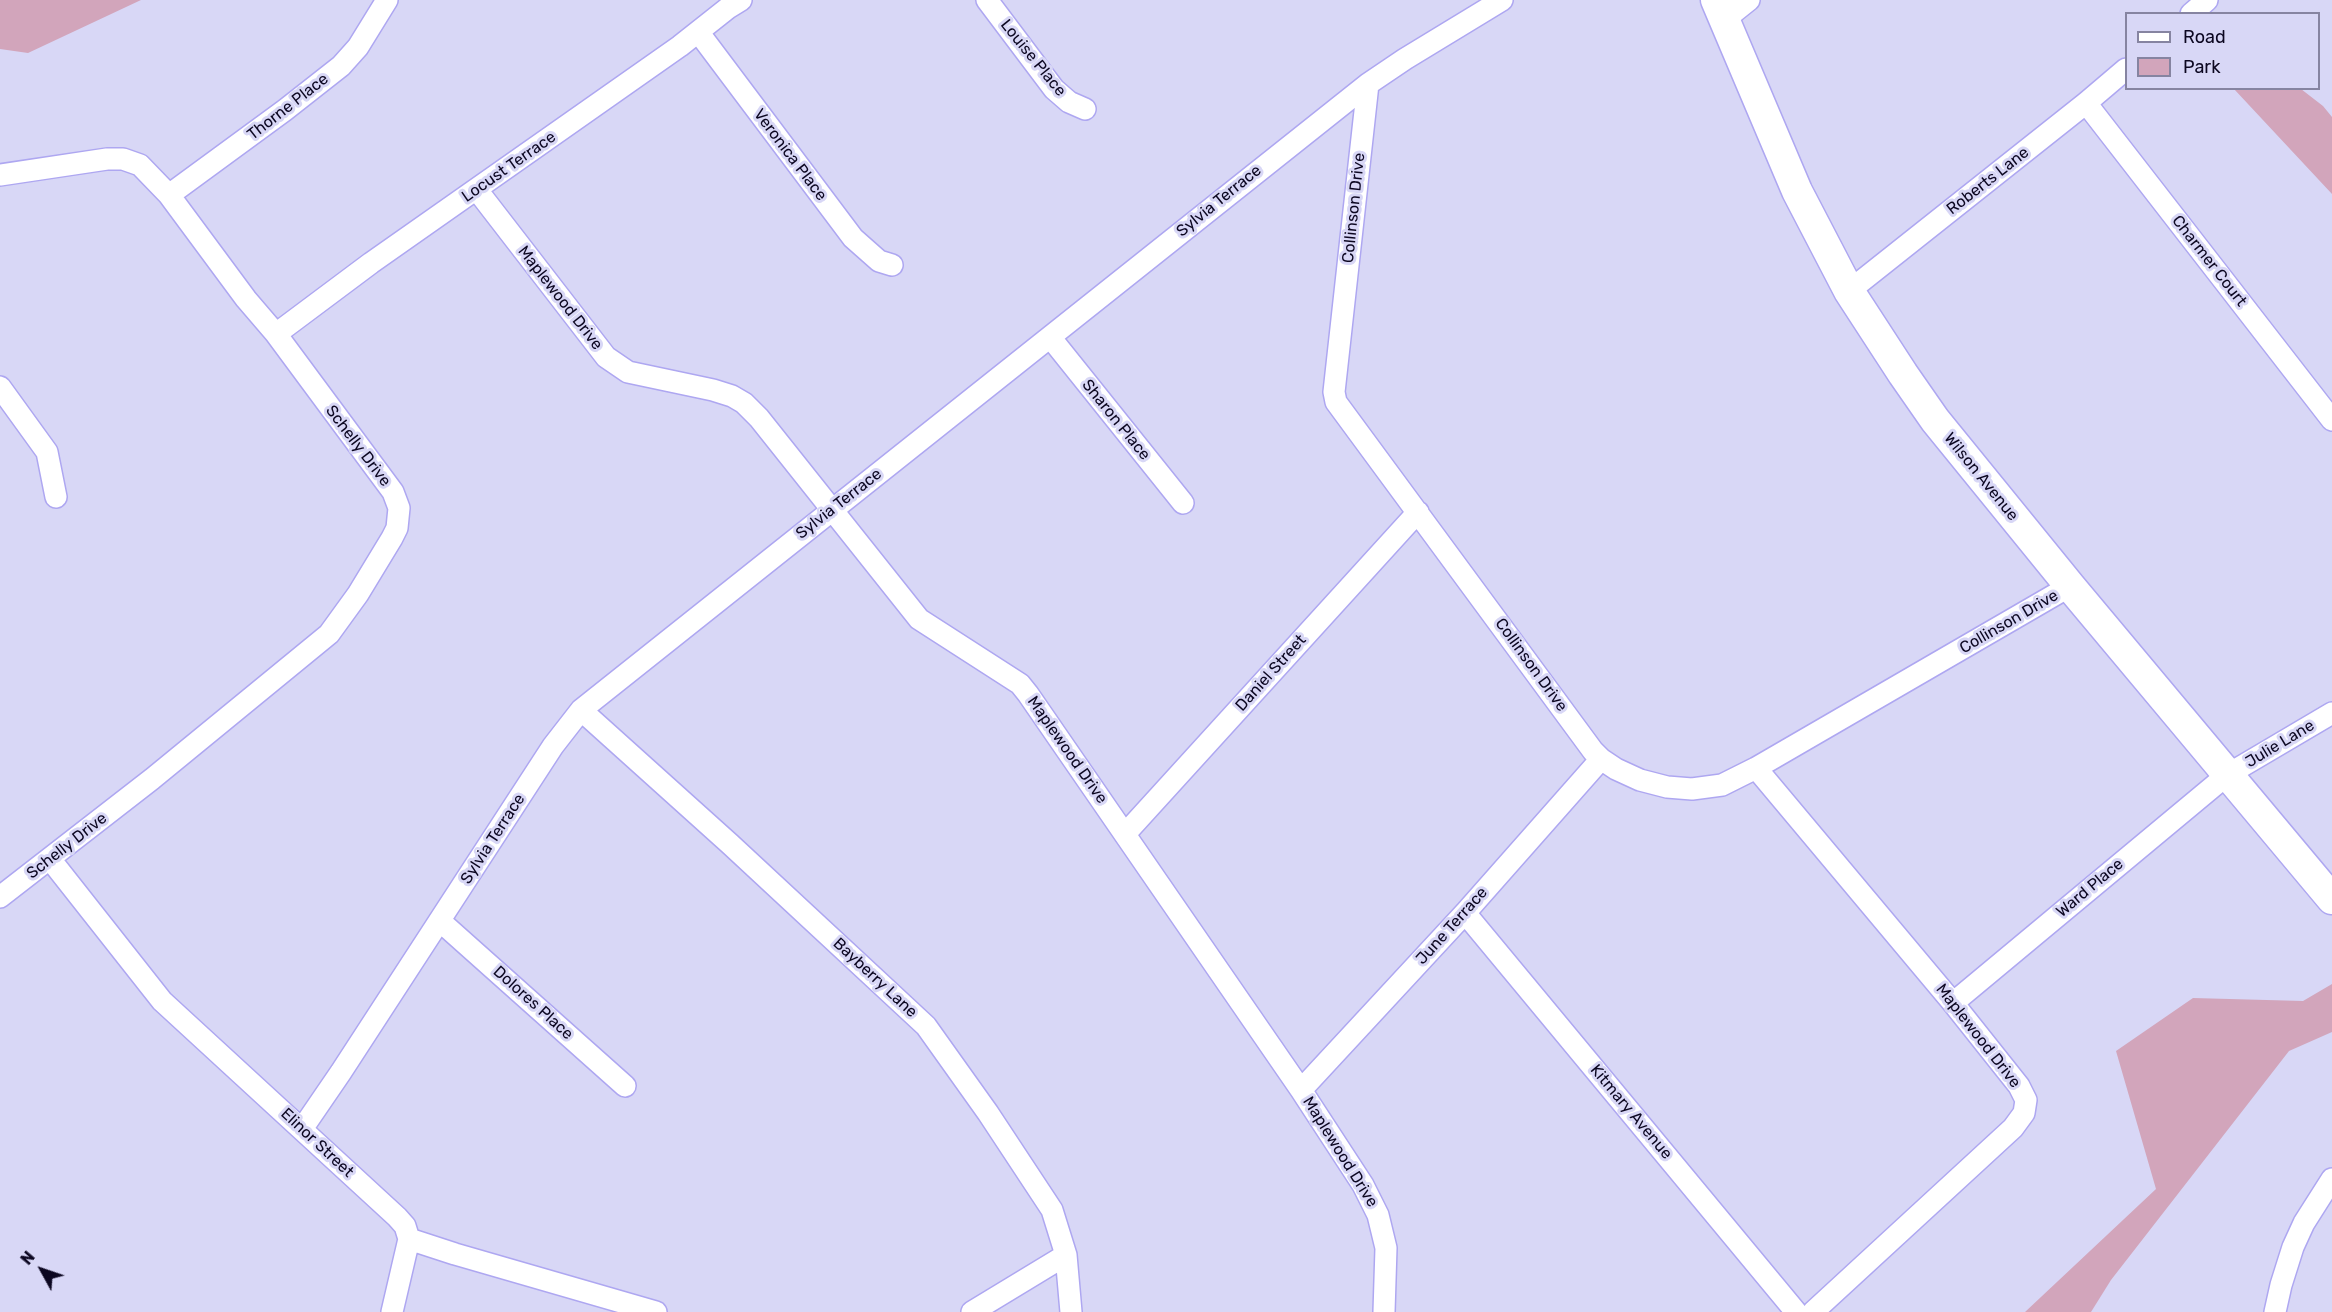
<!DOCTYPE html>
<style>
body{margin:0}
#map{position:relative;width:2332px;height:1312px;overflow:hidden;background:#d8d7f6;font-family:Rubik,sans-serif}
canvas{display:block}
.legend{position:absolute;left:2125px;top:12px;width:195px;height:78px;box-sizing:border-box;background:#d8d7f6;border:2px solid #8684a1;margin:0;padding:8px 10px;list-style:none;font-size:18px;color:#0c0721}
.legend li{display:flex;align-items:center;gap:12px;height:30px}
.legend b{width:30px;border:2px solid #8684a1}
.north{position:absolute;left:12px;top:1240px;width:60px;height:60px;-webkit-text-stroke:4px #d8d7f6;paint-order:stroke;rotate:310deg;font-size:16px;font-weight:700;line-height:24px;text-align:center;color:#0c0721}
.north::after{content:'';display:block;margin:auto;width:21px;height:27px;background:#0c0721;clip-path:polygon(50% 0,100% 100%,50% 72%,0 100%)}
</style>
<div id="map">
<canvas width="2332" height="1312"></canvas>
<ul class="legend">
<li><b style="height:8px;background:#fff"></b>Road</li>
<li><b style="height:16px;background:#d2a5bb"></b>Park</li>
</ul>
<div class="north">N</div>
</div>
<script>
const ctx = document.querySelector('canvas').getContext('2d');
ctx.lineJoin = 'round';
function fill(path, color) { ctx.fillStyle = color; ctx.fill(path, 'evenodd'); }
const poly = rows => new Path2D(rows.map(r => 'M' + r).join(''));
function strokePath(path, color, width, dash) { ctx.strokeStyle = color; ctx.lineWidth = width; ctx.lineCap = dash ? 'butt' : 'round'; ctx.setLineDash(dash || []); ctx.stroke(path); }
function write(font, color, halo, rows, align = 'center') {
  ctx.font = font + ' Rubik,sans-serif'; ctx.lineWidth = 6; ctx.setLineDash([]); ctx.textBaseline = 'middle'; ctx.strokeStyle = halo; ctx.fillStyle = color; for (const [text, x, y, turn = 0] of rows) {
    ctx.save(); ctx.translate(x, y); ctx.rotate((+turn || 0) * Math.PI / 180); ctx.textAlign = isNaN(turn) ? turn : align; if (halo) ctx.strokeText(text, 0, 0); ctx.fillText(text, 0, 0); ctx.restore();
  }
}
fill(poly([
 [0,0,141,0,28,53,0,49],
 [2234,89,2301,89,2323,106,2332,117,2332,194],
 [2332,984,2332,1032,2289,1051,2111,1280,2091,1312,2025,1312,2156,1189,2116,1051,2193,998,2303,1001]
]), '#d2a5bb');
const street = poly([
 [987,0,1054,89,1069,102,1085,109],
 [2191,14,2207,0],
 [1724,20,1749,0],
 [699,33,853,238,879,261,892,265],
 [1368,84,1334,392,1336,402,1593,751,1601,759,1616,769,1640,780,1667,787,1692,789,1722,785,1756,768,2070,586],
 [2086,103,2332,420],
 [0,175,107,159,123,159,140,165,169,195,246,299,276,334,393,492,399,508,397,528,392,538,358,594,329,634,152,779,0,897],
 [477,190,606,357,628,372,713,390,732,396,744,403,759,418,919,619,1020,684,1028,694,1301,1090,1363,1185,1378,1215,1386,1248,1384,1312],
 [169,195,285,110,341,66,358,47,387,0],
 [1849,291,2086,103,2126,69],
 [276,334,371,263,680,46,728,8,741,0],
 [1050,337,1183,503],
 [0,387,47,452,56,497],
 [581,710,730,844,926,1026,988,1113,1052,1210,1066,1255,1071,1312],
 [1756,768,1953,1003,2019,1086,2026,1100,2024,1113,2013,1128,1813,1312],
 [1125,834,1418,512],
 [50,859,162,1001,397,1217,405,1226,409,1239],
 [1465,913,1796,1312],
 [440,921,625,1086],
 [1953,1003,2227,775,2332,713],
 [1301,1090,1465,913,1601,759],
 [302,1129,341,1072,553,746,581,710,1368,84,1405,59,1502,0],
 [409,1239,455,1254,656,1312],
 [392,1312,409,1239],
 [972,1312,1066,1255],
 [2275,1312,2281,1285,2293,1247,2304,1223,2332,1179]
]);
const secondary = poly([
 [1716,0,1797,191,1849,291,1903,374,1935,420,2070,586,2332,899]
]);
strokePath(street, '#aea7f1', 24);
strokePath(secondary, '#aea7f1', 33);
strokePath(street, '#fff', 21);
strokePath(secondary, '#fff', 30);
write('16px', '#0c0721', '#d8d7f6', [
 ["Louise Place",1033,58,51],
 ["Thorne Place",288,107,-38],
 ["Veronica Place",790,155,53],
 ["Locust Terrace",509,167,-35],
 ["Roberts Lane",1988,181,-38],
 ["Sylvia Terrace",1219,201,-39],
 ["Collinson Drive",1354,208,-84],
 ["Charmer Court",2209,261,52],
 ["Maplewood Drive",560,298,52],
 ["Sharon Place",1116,420,51],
 ["Schelly Drive",358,446,53],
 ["Wilson Avenue",1981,477,51],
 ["Sylvia Terrace",839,504,-38],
 ["Collinson Drive",2009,622,-30],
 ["Collinson Drive",1531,665,54],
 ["Daniel Street",1271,673,-48],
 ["Julie Lane",2280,744,-31],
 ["Maplewood Drive",1067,750,55],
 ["Sylvia Terrace",493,839,-57],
 ["Schelly Drive",67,846,-38],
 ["Ward Place",2090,888,-40],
 ["June Terrace",1452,926,-48],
 ["Bayberry Lane",875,978,43],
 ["Dolores Place",533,1003,42],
 ["Maplewood Drive",1978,1036,52],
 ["Kitmary Avenue",1631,1112,50],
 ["Elinor Street",317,1143,43],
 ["Maplewood Drive",1340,1152,58]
]);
</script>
